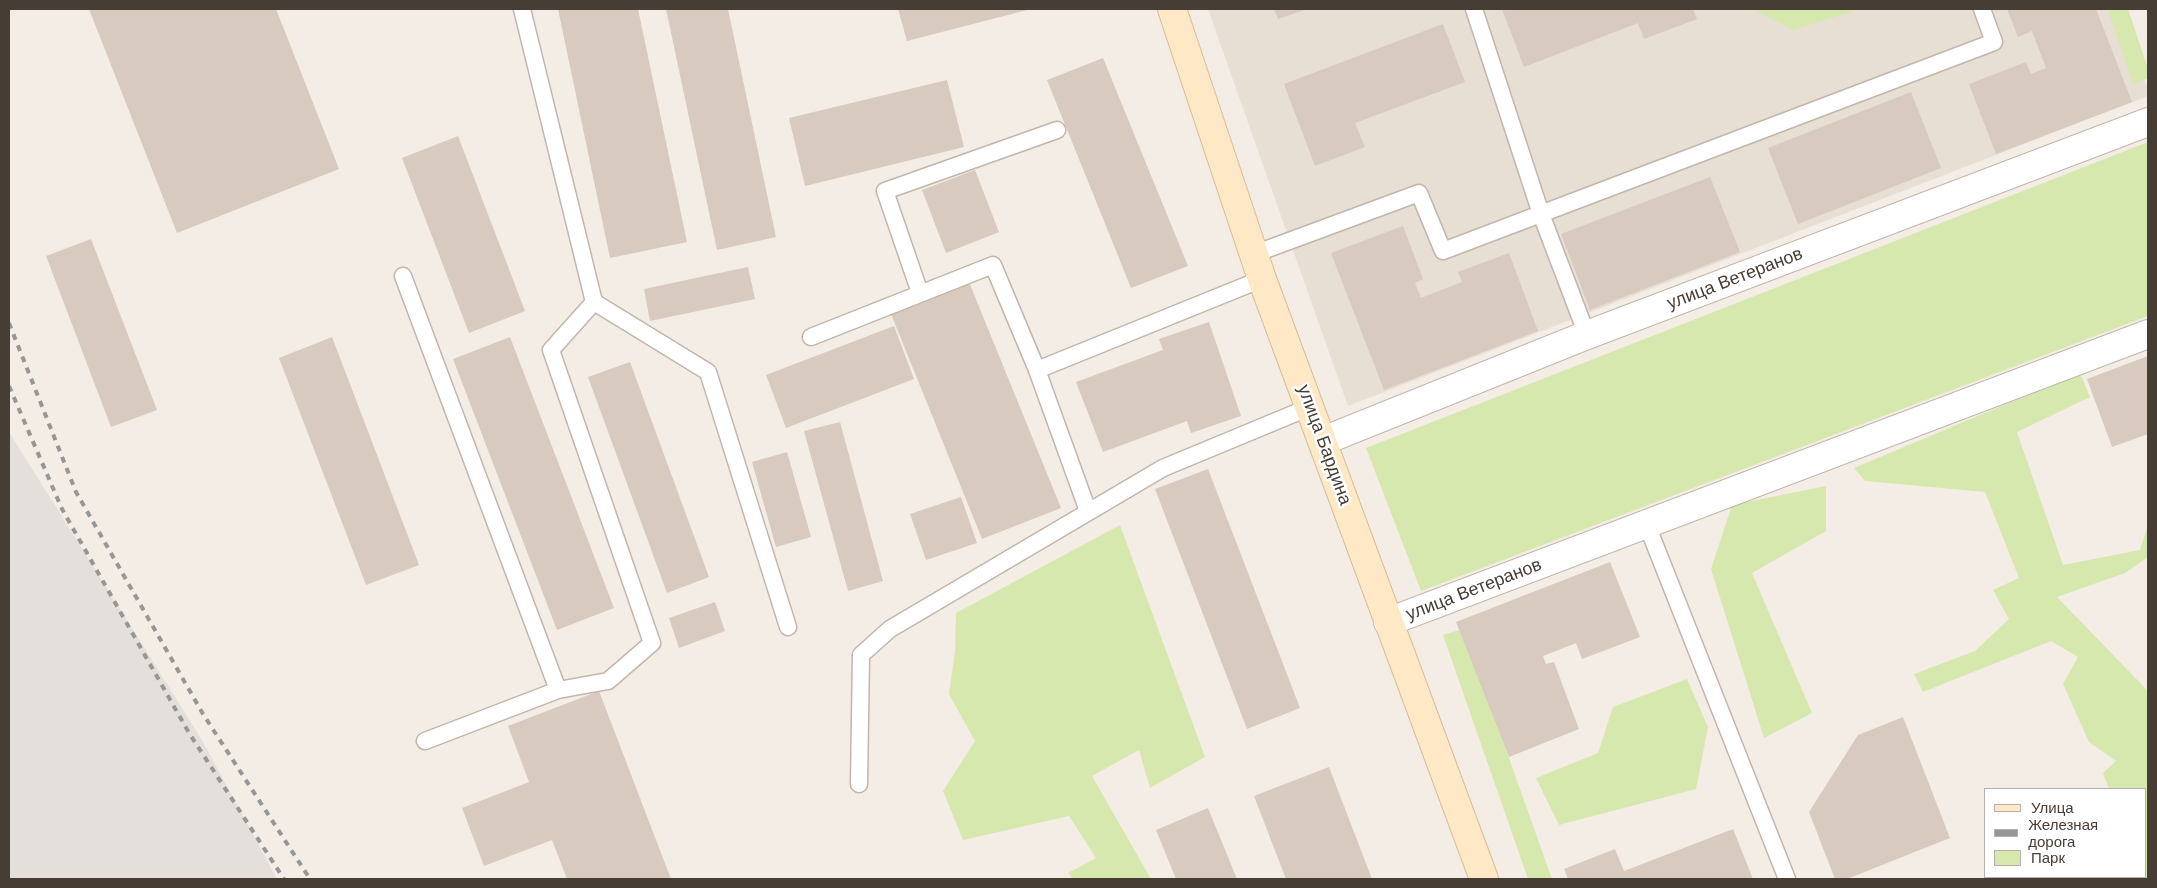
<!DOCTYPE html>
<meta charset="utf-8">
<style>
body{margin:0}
#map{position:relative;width:2157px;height:888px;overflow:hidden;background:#f3ede6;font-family:Helvetica,sans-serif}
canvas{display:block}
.frame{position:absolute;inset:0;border:10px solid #463d35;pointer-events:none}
.legend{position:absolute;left:1984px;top:788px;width:162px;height:90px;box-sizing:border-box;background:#fff;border:1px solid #b5b1ae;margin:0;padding:6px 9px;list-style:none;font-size:15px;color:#463d35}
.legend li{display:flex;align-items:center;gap:10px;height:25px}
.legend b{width:25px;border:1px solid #b5b1ae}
</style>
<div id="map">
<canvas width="2157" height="888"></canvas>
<div class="frame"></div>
<ul class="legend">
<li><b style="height:6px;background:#ffe8c5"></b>Улица</li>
<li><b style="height:6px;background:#969696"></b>Железная дорога</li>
<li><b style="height:14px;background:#d7e8af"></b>Парк</li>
</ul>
</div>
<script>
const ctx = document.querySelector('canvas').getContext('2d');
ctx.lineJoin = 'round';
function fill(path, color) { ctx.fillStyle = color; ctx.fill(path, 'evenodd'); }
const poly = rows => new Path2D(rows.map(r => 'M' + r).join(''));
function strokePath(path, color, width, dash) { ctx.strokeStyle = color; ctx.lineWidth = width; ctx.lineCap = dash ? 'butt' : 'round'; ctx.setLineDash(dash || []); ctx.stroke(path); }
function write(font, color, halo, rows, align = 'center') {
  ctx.font = font + ' Helvetica,sans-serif'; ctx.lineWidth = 5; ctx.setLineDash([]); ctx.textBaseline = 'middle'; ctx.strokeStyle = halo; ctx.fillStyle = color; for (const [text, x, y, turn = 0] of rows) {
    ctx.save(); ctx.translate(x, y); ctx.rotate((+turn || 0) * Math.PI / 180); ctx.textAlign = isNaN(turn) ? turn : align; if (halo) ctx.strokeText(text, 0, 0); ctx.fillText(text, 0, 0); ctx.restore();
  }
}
fill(poly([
 [1208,9,2120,9,2148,90,2148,96,1348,406]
]), '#e7ded4');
fill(poly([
 [9,432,202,740,277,879,9,879]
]), '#e5dfdb');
fill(poly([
 [1753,9,1860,9,1793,30],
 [2108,9,2128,9,2148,69,2148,78,2133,84],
 [2148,142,2148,316,1421,591,1366,448],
 [2080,373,2090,397,2017,432,2063,565,2140,550,2148,525,2148,557,2125,573,2057,597,2148,691,2148,879,2145,879,2144,877,2146,877,2146,789,2109,789,2103,773,2116,761,2089,742,2063,684,2078,657,2051,641,1923,692,1914,674,1975,651,2009,619,1993,590,2019,578,1985,492,1865,481,1854,468],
 [1826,486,1826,531,1752,573,1812,713,1764,738,1711,569,1732,505],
 [1120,525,1205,757,1150,788,1139,750,1092,776,1151,879,1073,879,1068,873,1096,858,1069,816,963,840,943,791,975,741,949,694,955,651,956,613],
 [1463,629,1552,879,1528,879,1443,635],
 [1687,679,1708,727,1696,789,1559,825,1536,778,1598,753,1613,707]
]), '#d7e8af');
fill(poly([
 [89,9,276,9,339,169,177,233],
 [558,9,638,9,687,242,610,258],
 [666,9,728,9,776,237,717,250],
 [898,9,1031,9,907,41],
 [1274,9,1307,9,1278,19],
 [1502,9,1693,9,1697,19,1644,39,1638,23,1524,67],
 [2007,9,2096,9,2132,102,1996,154,1969,84,2026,62,2031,74,2046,68,2032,31,2018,37],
 [1443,24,1465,82,1355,123,1365,147,1315,166,1284,84],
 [1103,58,1188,266,1131,288,1047,80],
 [947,80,964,147,805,186,789,118],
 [1911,92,1941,168,1798,224,1768,148],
 [458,136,525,311,469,333,402,158],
 [975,170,999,232,946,253,922,190],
 [1710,177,1740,252,1590,310,1561,234],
 [1403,226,1423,279,1415,283,1421,298,1462,282,1458,272,1509,253,1538,331,1384,390,1331,253],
 [91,239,157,410,111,427,46,256],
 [748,267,755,299,650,321,644,289],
 [969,282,1061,508,982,539,891,314],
 [1209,322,1241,416,1191,433,1187,421,1103,452,1076,382,1163,350,1159,339],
 [894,326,914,379,786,428,766,375],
 [332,337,419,565,366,585,279,358],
 [510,337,614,608,557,630,453,359],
 [2148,356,2148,434,2112,447,2087,379],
 [630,362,709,577,667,593,588,377],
 [840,422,883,581,848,591,804,431],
 [787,452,811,537,776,547,752,462],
 [1208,469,1300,708,1247,729,1155,489],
 [961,497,977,543,926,560,910,514],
 [1610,562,1640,637,1582,659,1576,643,1543,656,1546,664,1554,662,1579,729,1509,757,1456,622],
 [715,602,725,631,679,648,669,618],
 [599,691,671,879,567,879,552,840,484,866,462,808,529,782,508,726],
 [1903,717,1950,838,1847,879,1835,879,1809,812,1858,735],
 [1329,767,1372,879,1286,879,1254,796],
 [1208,808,1237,879,1176,879,1156,830],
 [1733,829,1753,879,1568,879,1564,869,1615,849,1624,871]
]), '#d8cabf');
const lane = poly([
 [522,9,594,302,708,372,788,627],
 [1474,9,1541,214,1587,335],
 [1254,254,1419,193,1443,251,1994,42,1982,9],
 [403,276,558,690,425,741],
 [920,293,885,191,1057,130],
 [811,337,993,265,1037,370],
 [1088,511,1037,370,1262,279],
 [1647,525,1787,879],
 [558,690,608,681,652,643,551,350,594,302],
 [859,784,861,655,890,629,1163,468,1310,407]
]);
const street = poly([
 [1323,441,1587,335,2148,122],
 [1388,622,2148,334]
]);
const secondary = poly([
 [1172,9,1262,279,1484,879]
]);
strokePath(lane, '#c2b6ac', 19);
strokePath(street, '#c2b6ac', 30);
strokePath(secondary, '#d7bc98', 30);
strokePath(lane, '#fff', 16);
strokePath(street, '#fff', 28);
strokePath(secondary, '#ffe8c5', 28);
strokePath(poly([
 [9,323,76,492,203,714,310,879],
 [9,386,62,509,189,733,284,879]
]), '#969696', 4, [6, 6]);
write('18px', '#463d35', '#fff', [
 ["улица Ветеранов",1735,279,-21],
 ["улица Бардина",1324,445,70],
 ["улица Ветеранов",1474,590,-21]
]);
</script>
